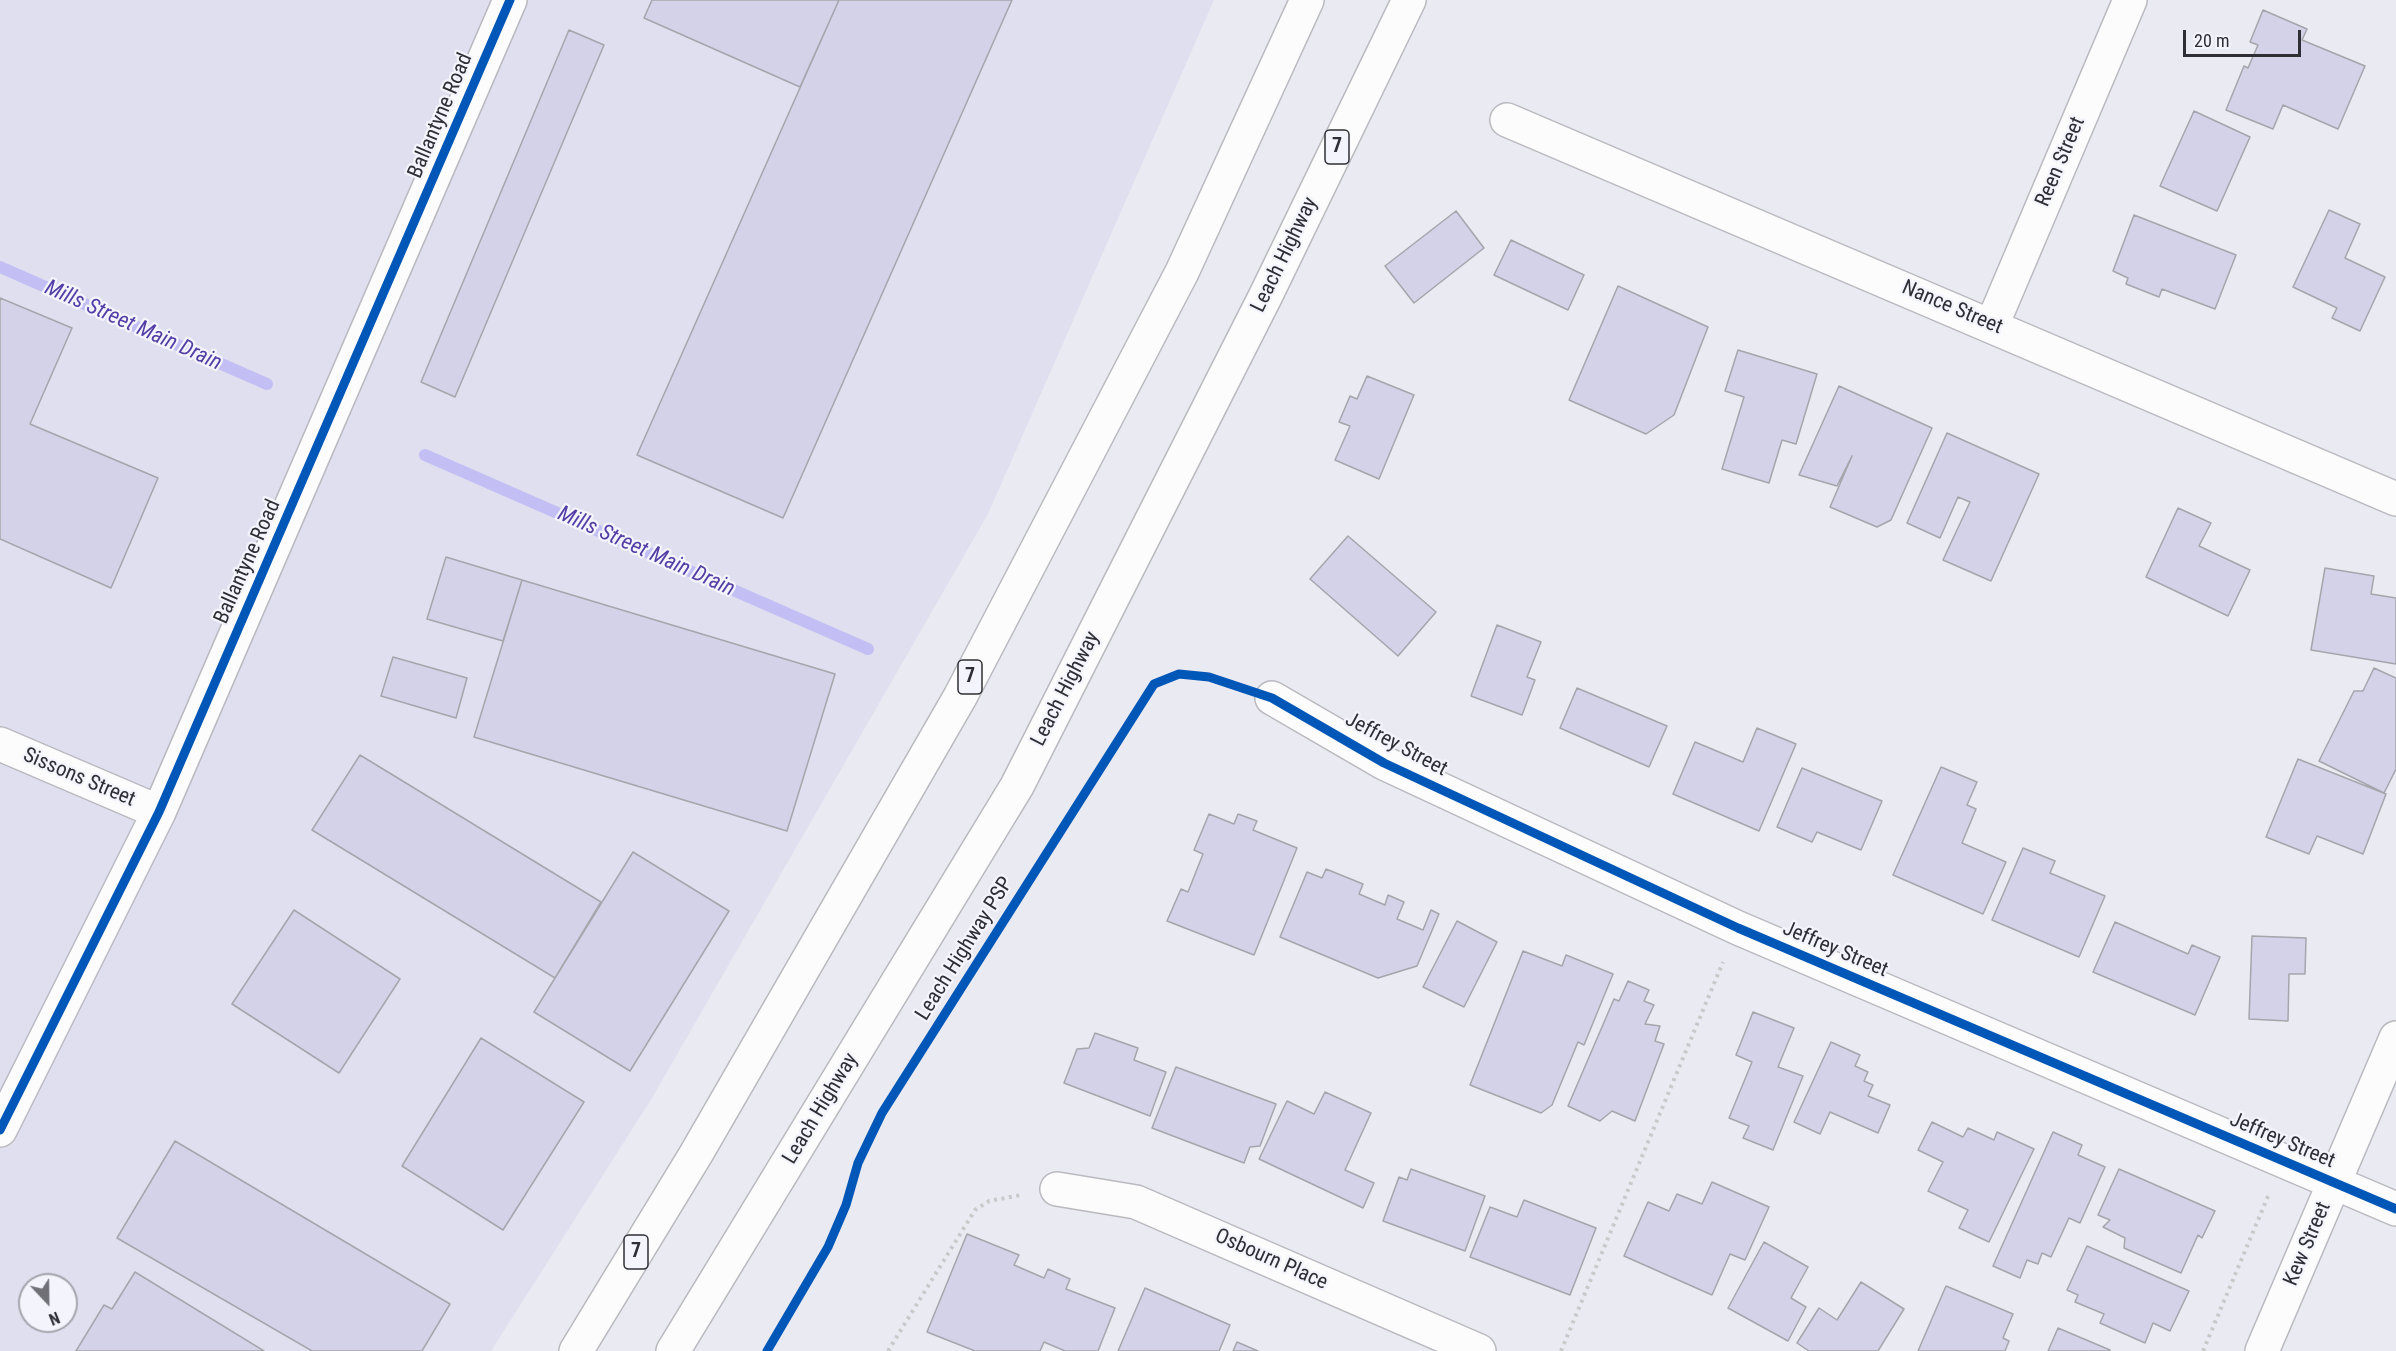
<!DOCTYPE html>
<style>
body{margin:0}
#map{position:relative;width:2396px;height:1351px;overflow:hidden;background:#eaeaf2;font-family:"Roboto Condensed",sans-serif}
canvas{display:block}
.north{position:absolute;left:18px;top:1273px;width:60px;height:60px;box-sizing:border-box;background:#f4f4fd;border:2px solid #a5a5ad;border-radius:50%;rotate:158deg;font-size:16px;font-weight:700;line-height:24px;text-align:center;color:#2e2e34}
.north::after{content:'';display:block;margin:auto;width:21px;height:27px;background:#707076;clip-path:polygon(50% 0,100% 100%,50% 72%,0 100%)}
.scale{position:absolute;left:2183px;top:30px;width:118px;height:27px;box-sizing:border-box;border:3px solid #2e2e34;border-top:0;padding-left:8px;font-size:18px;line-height:21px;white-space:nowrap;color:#2e2e34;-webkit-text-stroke:4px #f4f4fd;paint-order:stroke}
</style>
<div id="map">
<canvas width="2396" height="1351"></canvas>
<div class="north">N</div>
<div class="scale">20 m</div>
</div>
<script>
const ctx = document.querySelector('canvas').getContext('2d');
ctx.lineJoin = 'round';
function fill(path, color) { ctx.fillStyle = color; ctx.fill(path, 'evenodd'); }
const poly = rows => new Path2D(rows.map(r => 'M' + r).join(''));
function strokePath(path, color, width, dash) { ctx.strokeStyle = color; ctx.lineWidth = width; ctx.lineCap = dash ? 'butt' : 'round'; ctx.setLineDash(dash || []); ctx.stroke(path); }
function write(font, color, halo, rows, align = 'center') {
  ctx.font = font + ' "Roboto Condensed",sans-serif'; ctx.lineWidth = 4.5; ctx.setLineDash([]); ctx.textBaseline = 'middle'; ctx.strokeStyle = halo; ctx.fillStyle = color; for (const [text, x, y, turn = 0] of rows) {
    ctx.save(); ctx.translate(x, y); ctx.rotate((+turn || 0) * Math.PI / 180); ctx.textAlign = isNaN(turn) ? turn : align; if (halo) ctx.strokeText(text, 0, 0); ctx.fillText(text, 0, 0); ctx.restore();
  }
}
fill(poly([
 [0,0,1214,0,988,514,652,1098,491,1351,0,1351],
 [30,1285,66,1285,66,1321,30,1321]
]), '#e0dfef');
strokePath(poly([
 [0,267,267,384],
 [425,455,868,649]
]), '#c3bff4', 12);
const building = poly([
 [652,0,839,0,800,87,644,18,652,0],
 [839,0,1012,0,783,518,637,455,839,0],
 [2263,10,2307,29,2302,40,2365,66,2338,129,2283,105,2273,129,2226,110,2244,66,2248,68,2258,45,2250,42,2263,10],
 [569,30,604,45,455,397,421,382,569,30],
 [2194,111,2250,137,2217,211,2160,186,2194,111],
 [2329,210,2360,224,2345,258,2385,277,2360,331,2332,318,2337,308,2293,287,2329,210],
 [1456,211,1484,248,1414,303,1385,266,1456,211],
 [2134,215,2236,255,2215,309,2162,289,2159,297,2126,284,2128,278,2113,271,2134,215],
 [1511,240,1584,275,1568,310,1494,275,1511,240],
 [1618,286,1708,327,1674,415,1646,434,1569,400,1618,286],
 [0,298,72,328,30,424,158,478,111,588,0,539,0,298],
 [1738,350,1817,374,1796,444,1782,440,1769,483,1722,469,1744,397,1725,391,1738,350],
 [1367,376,1414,395,1379,479,1335,460,1350,426,1339,422,1350,396,1357,399,1367,376],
 [1839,386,1932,428,1891,520,1877,527,1830,507,1852,456,1837,486,1799,475,1839,386],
 [1947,433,2039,474,1991,581,1943,560,1970,502,1958,497,1940,538,1907,523,1947,433],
 [2178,508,2211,523,2199,546,2250,570,2228,616,2146,577,2178,508],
 [1348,536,1436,612,1398,656,1310,579,1348,536],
 [446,557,522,580,503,641,427,619,446,557],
 [2325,568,2374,576,2371,594,2396,598,2396,664,2311,650,2325,568],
 [522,580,835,674,787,831,474,737,522,580],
 [1497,625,1541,642,1527,677,1535,680,1522,715,1471,696,1497,625],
 [393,657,467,678,456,718,381,696,393,657],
 [2374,668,2396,678,2396,769,2384,793,2319,761,2354,691,2363,691,2374,668],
 [1577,688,1667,726,1649,767,1560,728,1577,688],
 [1757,728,1796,744,1759,831,1673,794,1695,742,1743,762,1757,728],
 [360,755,601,902,555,978,312,830,360,755],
 [2298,759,2386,794,2363,854,2317,836,2309,854,2266,837,2298,759],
 [1941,767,1977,782,1967,805,1976,809,1962,843,2006,862,1983,914,1893,875,1941,767],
 [1802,768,1882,801,1861,850,1817,832,1812,842,1777,827,1802,768],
 [1209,814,1234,824,1238,814,1257,821,1253,830,1297,848,1254,955,1167,921,1181,889,1188,892,1203,854,1194,850,1209,814],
 [2023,848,2055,861,2050,873,2105,896,2079,957,1992,920,2023,848],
 [633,852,729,911,630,1071,534,1012,633,852],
 [1326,869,1363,884,1359,894,1385,905,1388,895,1404,902,1397,919,1423,930,1431,910,1439,914,1417,966,1378,978,1280,937,1307,872,1322,878,1326,869],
 [294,910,400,979,339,1073,232,1004,294,910],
 [1457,921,1497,942,1464,1007,1423,987,1457,921],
 [2115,922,2188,954,2192,945,2220,957,2195,1015,2093,972,2115,922],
 [2252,936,2306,938,2305,974,2289,974,2288,1021,2249,1019,2252,936],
 [1523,951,1562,966,1566,955,1613,974,1584,1045,1578,1042,1552,1105,1541,1113,1470,1085,1523,951],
 [1628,981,1649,990,1644,1001,1654,1005,1645,1024,1660,1026,1655,1041,1664,1044,1635,1121,1612,1111,1600,1121,1568,1106,1614,999,1619,1001,1628,981],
 [1753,1012,1794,1028,1778,1067,1803,1076,1773,1150,1743,1138,1749,1126,1729,1118,1752,1062,1736,1055,1753,1012],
 [1095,1033,1138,1048,1134,1060,1166,1072,1150,1116,1064,1083,1077,1049,1089,1048,1095,1033],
 [481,1038,584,1102,503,1230,402,1166,481,1038],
 [1831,1042,1860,1055,1855,1066,1868,1072,1864,1081,1873,1085,1868,1096,1890,1105,1878,1133,1830,1112,1820,1134,1794,1122,1831,1042],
 [1176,1067,1276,1104,1260,1146,1250,1147,1244,1163,1152,1128,1176,1067],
 [1325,1092,1371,1113,1345,1170,1374,1183,1363,1208,1259,1159,1287,1101,1314,1114,1325,1092],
 [1932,1122,1963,1137,1968,1128,1994,1140,1997,1132,2034,1149,1989,1242,1959,1228,1968,1210,1928,1191,1943,1162,1918,1150,1932,1122],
 [2053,1132,2082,1145,2078,1155,2105,1167,2080,1223,2069,1218,2051,1257,2042,1253,2038,1264,2027,1260,2020,1278,1993,1266,2053,1132],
 [175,1141,450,1304,422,1351,312,1351,117,1238,175,1141],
 [1411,1169,1485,1196,1465,1251,1383,1221,1399,1177,1407,1180,1411,1169],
 [2119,1169,2215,1211,2202,1238,2198,1235,2181,1273,2124,1248,2125,1238,2103,1227,2110,1220,2098,1215,2119,1169],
 [1712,1182,1769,1207,1745,1260,1730,1254,1712,1295,1624,1256,1648,1202,1669,1211,1677,1194,1702,1204,1712,1182],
 [1524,1200,1596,1228,1570,1295,1470,1257,1490,1207,1517,1217,1524,1200],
 [967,1234,1019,1255,1014,1265,1044,1278,1048,1269,1070,1279,1066,1289,1115,1308,1098,1351,1065,1351,1044,1342,1040,1351,975,1351,927,1332,967,1234],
 [1764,1242,1808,1267,1791,1298,1806,1307,1788,1341,1728,1308,1764,1242],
 [2087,1246,2189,1291,2170,1331,2153,1323,2145,1343,2100,1323,2104,1314,2075,1302,2078,1295,2067,1290,2087,1246],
 [135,1272,264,1351,76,1351,104,1305,112,1309,135,1272],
 [1861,1282,1904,1309,1878,1351,1809,1351,1797,1343,1819,1308,1837,1320,1861,1282],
 [1946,1286,2013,1314,2003,1338,2009,1341,2005,1351,1918,1351,1946,1286],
 [1145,1288,1230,1325,1219,1351,1118,1351,1145,1288],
 [2058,1328,2110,1350,2110,1351,2048,1351,2058,1328],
 [1237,1342,1258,1351,1233,1351,1237,1342]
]);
fill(building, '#d4d2e8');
strokePath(building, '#a5a5ac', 1.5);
const street = poly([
 [1507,120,2396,499],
 [1992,325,2130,0],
 [1272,698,1384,763,1738,928,2396,1209],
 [0,744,159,812],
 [0,1130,159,812,510,0],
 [1057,1189,1136,1202,1479,1351],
 [2262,1351,2396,1038]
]);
const highway = poly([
 [576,1351,696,1154,960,697,1182,272,1307,0],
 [673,1351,1017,786,1266,295,1409,0]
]);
strokePath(street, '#b9b9bf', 36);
strokePath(highway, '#b9b9bf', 36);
strokePath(poly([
 [888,1351,975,1210,989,1201,1021,1195],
 [1561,1351,1723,962],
 [2203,1351,2269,1194]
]), '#c9c9cc', 4, [3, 4.5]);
strokePath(street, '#fcfcfd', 33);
strokePath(highway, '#fcfcfd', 33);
strokePath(poly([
 [0,1130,159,812,510,0],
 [767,1351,828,1247,846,1205,858,1163,882,1113,1154,684,1179,674,1209,677,1272,698,1384,763,1738,928,2396,1209]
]), '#0057b8', 9);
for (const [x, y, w] of [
 [1337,147,24],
 [970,677,24],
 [636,1252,24]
]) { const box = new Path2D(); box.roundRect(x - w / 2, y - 17, w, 34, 4.5); ctx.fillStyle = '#f4f4fd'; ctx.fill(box); strokePath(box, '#2e2e34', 1.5); }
write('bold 20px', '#2e2e34', null, [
 ["7",1337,147],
 ["7",970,677],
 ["7",636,1252]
]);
write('21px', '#2e2e34', '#f4f4fd', [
 ["Ballantyne Road",441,116,-67],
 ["Reen Street",2061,162,-67],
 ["Leach Highway",1285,255,-64],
 ["Nance Street",1952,308,23],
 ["Ballantyne Road",248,562,-66],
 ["Leach Highway",1066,689,-63],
 ["Jeffrey Street",1396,745,28],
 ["Sissons Street",79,778,23],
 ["Leach Highway PSP",965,949,-58],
 ["Jeffrey Street",1835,950,23],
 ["Leach Highway",821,1109,-59],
 ["Jeffrey Street",2282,1141,23],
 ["Kew Street",2308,1244,-67],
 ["Osbourn Place",1271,1260,24]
]);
write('italic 22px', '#533ea5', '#f4f4fd', [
 ["Mills Street Main Drain",133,326,24],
 ["Mills Street Main Drain",646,552,24]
]);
</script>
